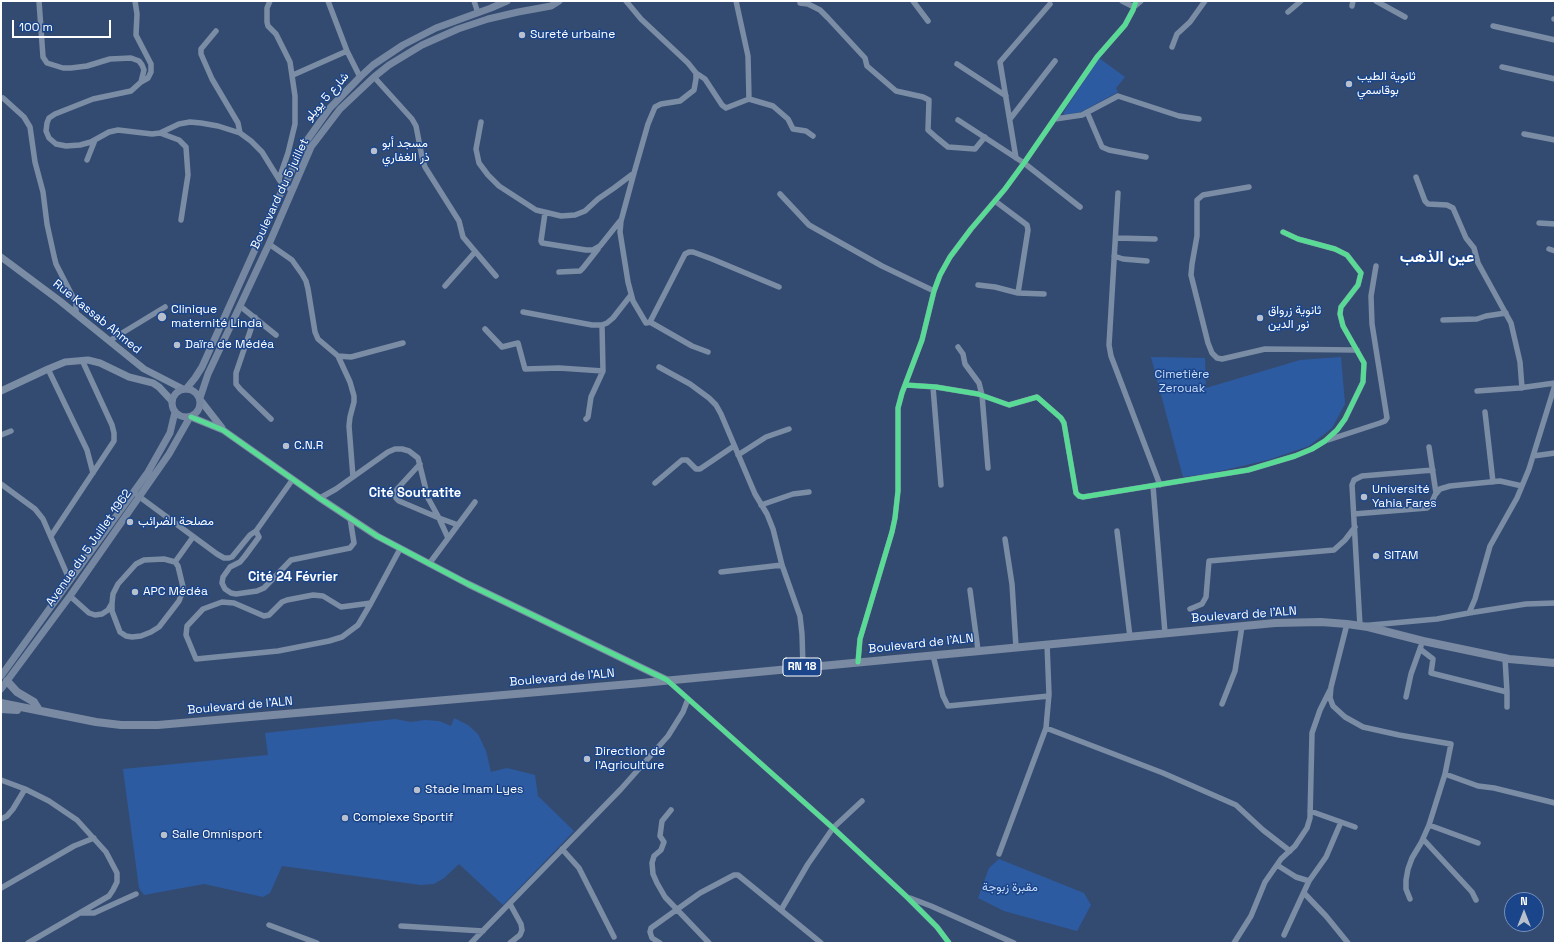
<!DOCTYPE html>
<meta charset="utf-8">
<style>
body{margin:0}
#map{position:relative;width:1556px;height:944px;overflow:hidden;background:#344b71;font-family:"Space Grotesk",sans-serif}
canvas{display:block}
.frame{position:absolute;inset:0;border:2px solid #fff;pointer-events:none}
.north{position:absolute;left:1504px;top:892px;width:40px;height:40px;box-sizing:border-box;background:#1a458b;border:1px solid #768fb9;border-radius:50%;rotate:0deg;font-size:11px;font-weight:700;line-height:16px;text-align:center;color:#fff}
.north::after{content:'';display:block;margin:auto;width:14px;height:18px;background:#b8c0cd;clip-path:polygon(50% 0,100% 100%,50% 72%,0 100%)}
.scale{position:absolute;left:12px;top:20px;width:99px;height:18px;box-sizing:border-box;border:2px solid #fff;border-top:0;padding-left:5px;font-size:12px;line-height:14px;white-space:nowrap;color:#fff;-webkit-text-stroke:3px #1a458b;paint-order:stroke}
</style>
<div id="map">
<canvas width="1556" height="944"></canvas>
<div class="frame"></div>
<div class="north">N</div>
<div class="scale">100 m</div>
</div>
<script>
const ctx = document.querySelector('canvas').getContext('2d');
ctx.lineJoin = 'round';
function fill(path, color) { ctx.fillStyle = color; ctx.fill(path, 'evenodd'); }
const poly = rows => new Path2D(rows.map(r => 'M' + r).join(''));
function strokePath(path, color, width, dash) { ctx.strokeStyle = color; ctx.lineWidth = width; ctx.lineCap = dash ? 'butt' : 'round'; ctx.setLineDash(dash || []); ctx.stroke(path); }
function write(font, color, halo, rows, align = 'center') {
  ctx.font = font + ' "Space Grotesk",Vazirmatn,sans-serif'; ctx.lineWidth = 3; ctx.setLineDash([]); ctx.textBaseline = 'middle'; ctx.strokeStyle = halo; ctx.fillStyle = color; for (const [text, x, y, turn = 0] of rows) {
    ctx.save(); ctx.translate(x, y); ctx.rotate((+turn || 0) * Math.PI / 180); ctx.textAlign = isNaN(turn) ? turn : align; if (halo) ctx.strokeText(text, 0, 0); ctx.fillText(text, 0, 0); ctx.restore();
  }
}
fill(poly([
 [1099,58,1125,77,1116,88,1118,92,1081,112,1065,115,1063,113],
 [1151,357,1205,358,1206,388,1300,360,1341,357,1345,404,1332,428,1309,446,1268,460,1207,474,1183,477],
 [454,718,468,725,478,734,486,751,491,772,507,768,535,775,538,796,574,831,503,905,459,864,444,878,434,884,421,885,282,866,270,893,263,897,204,884,144,895,139,888,123,769,268,755,265,733,395,719,411,722,425,720,439,721,451,726],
 [999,859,1084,893,1091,905,1077,931,1004,911,978,898,989,868]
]), '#2d5ba1');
strokePath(poly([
 [39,1,43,57,47,63,63,68,71,68,87,66,110,59,131,58,139,61,142,65,144,70,141,82],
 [135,1,137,14,136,35,151,64,151,72,148,78,141,82,131,91,93,99,55,114,49,118,47,123,46,131,49,138,56,144,66,146,80,145,91,142,109,132,118,130,152,134,160,133,179,124,190,122,201,123,218,126,240,133,251,141,262,152,280,181,292,191],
 [270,1,267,8,267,22,268,26,276,34,290,62,295,96,295,124,288,153,279,179],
 [328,1,347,51,360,77],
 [474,1,478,13],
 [736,1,748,56,749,99],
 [800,1,800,3,808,4,820,10,828,18,865,58,867,66,896,91,923,97,929,100,928,130,937,138,948,147,975,149,985,137],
 [913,1,928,21],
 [1122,1,1134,7,1141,1],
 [1376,1,1405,17],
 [1352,6,1353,1],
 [1288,12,1301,1],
 [1554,19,1555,19],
 [1493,26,1555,40],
 [216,31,201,49,201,54,212,79,238,123,240,133],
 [1172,47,1177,34,1190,22,1205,1],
 [957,64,1006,96],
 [1502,67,1555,79],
 [696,73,705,79,722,105,726,108,749,99,773,106,788,119,793,129,806,131,813,136],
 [293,75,347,51],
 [374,77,412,119,416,126,422,157,425,167,459,221,463,237,496,276],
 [3,98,24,117,30,127,35,162,43,192,47,224,54,256,56,264,76,303,76,314],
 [1087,112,1102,147,1109,150,1146,157],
 [1010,119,1055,61],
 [1055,119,1082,115,1118,96,1179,116,1199,119],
 [958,120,1024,163,1080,207],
 [481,122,476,149,479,163,488,175,499,186,536,210,561,216,575,215,585,211,598,199,614,188,634,173,648,124,655,107,661,104,680,101,694,90,696,79,696,73,688,63,641,19,626,1],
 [160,133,179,140,186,147,188,175,181,220],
 [1524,134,1555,140],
 [1016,158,1000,62,1050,4],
 [87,160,95,140],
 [634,173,621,221,620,232,628,282,633,301,646,323,650,322,685,254,689,252,693,252,712,259,779,287],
 [1416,177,1425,201,1428,204,1447,205,1453,208,1466,238,1474,248,1478,263,1511,323,1520,362,1522,388],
 [1249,187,1203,195,1197,200,1197,236,1192,264,1191,275,1208,343,1212,353,1217,358,1222,359,1265,349,1357,350],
 [1118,193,1109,345,1111,356,1160,485],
 [780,194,809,225,816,229,882,266,934,291],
 [995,201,1027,225,1028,230,1018,293],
 [545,213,541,241,542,243,586,250,593,250,600,246,620,221],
 [1539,223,1555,224],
 [1116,238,1155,239],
 [269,244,292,260,302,274,306,281,308,289,315,332,318,339,338,356,351,357,403,343],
 [1549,249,1555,251],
 [1114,256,1123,259,1147,261],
 [559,272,580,271,583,268,598,249],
 [978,285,995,287,1018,293,1044,294],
 [445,286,475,252],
 [240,306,276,335],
 [523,312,592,325,602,325,607,323,613,318,631,295],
 [255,317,236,373,236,384,240,389,271,419],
 [1443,320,1477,319,1486,316,1506,313],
 [650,322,692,346,708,352],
 [485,329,502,347,518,343,525,369,559,368,603,371],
 [109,341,165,307],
 [958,347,963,354,965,364,979,383,982,395,988,468],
 [338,356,350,382,354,396,354,402,350,417,349,426,353,477],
 [659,367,690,384,709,398,716,405,721,414,755,494,767,514,773,529,782,565,800,616,802,634,803,667],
 [48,369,87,450,93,473],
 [906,385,936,387,978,394,1009,405,1037,397,1061,418,1064,423,1076,493,1079,496,1083,497,1248,470,1295,456,1312,449,1325,441,1337,430,1345,419,1363,382,1364,363,1343,326,1340,314,1341,307,1358,285,1361,273,1347,255,1335,249,1298,239,1283,232],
 [933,387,941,485],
 [1477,391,1519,388,1555,383],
 [1485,412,1493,482],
 [586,419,588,417,591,397,603,371,602,325],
 [1,435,11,431],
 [1328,440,1380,423,1385,421,1387,418,1372,324,1371,296,1376,266],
 [1429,447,1436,493],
 [738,455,766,437,789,429],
 [1533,456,1555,453],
 [420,464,398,488,395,493,396,498,399,501,439,518],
 [1433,470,1362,476,1354,480,1352,485,1360,626,1437,619,1469,613,1526,604,1555,603],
 [655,483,682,460,687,460,696,469,700,469,734,446],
 [1,484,35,509,43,519,70,581],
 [1153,486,1165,633],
 [137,495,217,554,224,558,229,558,232,557,250,535,256,531,293,479],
 [320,498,336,489,388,452,395,449,402,449,409,451,418,458,428,498,439,518],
 [761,505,793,494,809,492],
 [1354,514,1427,508,1431,504,1435,495,1440,489,1450,486,1500,481,1522,486],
 [256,531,259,537,245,556,240,562,230,567,223,577,222,583,225,589,231,593,236,594,257,591,264,588,291,560,350,548,354,543,350,518],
 [1117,531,1130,637],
 [51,536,114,441,114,433,112,425,82,360],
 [448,538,439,518,458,525],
 [1005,539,1012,584,1016,647],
 [175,562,193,537],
 [429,564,475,502],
 [721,572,782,565],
 [970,590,978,650],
 [70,596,89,613,95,615,102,614,108,610,112,603,113,594,118,584,136,564,144,560,164,559,175,562,178,566,183,587,182,593,179,601,159,627,151,632,141,636,132,637,126,636,120,632,112,611,112,603],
 [371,603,341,607,323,596,313,595,287,600,282,602,269,615,264,616,234,603,222,602,203,609,187,626,186,635,196,659,278,651,329,641,342,637,358,625,371,603,400,549],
 [1190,609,1202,604,1206,597,1209,561,1334,550,1345,540,1355,527],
 [1469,613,1475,599,1490,546,1517,498,1529,469,1555,385],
 [1347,624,1331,687,1330,698,1333,706,1345,717,1363,727,1399,735,1451,744,1445,774,1429,825,1421,843,1412,858,1408,869,1406,880,1406,889,1410,899],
 [1420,649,1433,659,1431,673,1507,692],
 [933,655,943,696,948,706,1049,696],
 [1505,658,1507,692,1507,707],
 [858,662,860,639,892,532,895,518,898,491,898,408,902,393,922,340,934,291,940,275,950,257,971,229,1005,189,1024,163,1097,57,1125,25,1133,10,1136,1],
 [667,680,833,828,907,897,937,927,949,943],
 [1406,697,1411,674,1421,646],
 [1222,704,1235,671,1242,626],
 [1046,728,1163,773,1236,805,1263,830,1290,851],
 [1445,774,1478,786,1494,788,1555,803],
 [1,780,25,789,49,801,77,820,106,852,117,873,117,882,113,890,109,896,28,943],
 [671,810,662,821,660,836,664,842,661,850,654,856,652,863,653,874,657,883,665,897,709,943],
 [1310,811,1355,827],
 [1,819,7,816,13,809,25,789],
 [1429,825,1478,843],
 [1423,839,1472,892,1476,900],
 [562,849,579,868,614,937],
 [999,854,1046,728,1049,694,1047,644],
 [1277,865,1296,877,1309,881],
 [1,888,74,846,94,838],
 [1304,893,1326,916,1348,943],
 [910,898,931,906,1014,943],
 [510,904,521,924,522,930,520,935,510,943],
 [781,910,808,864,833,828,862,801],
 [81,913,94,913,136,894],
 [269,925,317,943],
 [401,926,483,931],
 [1284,935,1309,881,1326,857,1341,822],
 [471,943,621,789,668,736,683,712,688,699],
 [660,943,652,938,650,932,651,928,700,893,734,875,738,875,821,943],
 [1234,943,1251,916,1265,882,1281,859,1295,846,1307,828,1310,818,1312,733,1320,710,1330,690]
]), '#7b8ca5', 5.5);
strokePath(poly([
 [1,257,60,301,144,369,183,389],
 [1,391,48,369,65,362,88,360,100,363,129,377,153,383,159,387,172,401],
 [201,401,222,428],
 [191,417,223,430,318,497,377,536,468,584,667,680]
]), '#7b8ca5', 7);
strokePath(poly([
 '172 403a14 14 0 1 1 28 0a14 14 0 1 1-28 0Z',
 [186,389,195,378,202,367,275,205,305,143,330,108,360,77,373,65,403,45,436,28,491,8,507,1],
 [200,398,208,374,269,244,311,147,340,109,374,77,389,65,422,45,458,29,488,19,518,12,551,6,559,1],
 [1,676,148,472,170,433,175,412],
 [1,689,70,596,139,497,169,454,190,417]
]), '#7687a1', 7);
strokePath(poly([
 [7,681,17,692,34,702,39,710],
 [1,703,96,722,121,725,158,725,642,683,1275,623,1321,622,1347,624,1368,627,1423,641,1509,659,1555,663],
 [1,709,17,710]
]), '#7a8aa3', 8);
strokePath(poly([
 [906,385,936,387,978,394,1009,405,1037,397,1061,418,1064,423,1076,493,1079,496,1083,497,1248,470,1295,456,1312,449,1325,441,1337,430,1345,419,1363,382,1364,363,1343,326,1340,314,1341,307,1358,285,1361,273,1347,255,1335,249,1298,239,1283,232],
 [191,417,223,430,318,497,377,536,468,584,667,680,833,828,907,897,937,927,949,943],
 [858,662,860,639,892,532,895,518,898,491,898,408,902,393,922,340,934,291,940,275,950,257,971,229,1005,189,1024,163,1097,57,1125,25,1133,10,1136,1]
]), '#5adb95', 5);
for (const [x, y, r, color] of [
 [522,35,4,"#b8c0cd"],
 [1349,84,4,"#b8c0cd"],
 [374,151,4,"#b8c0cd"],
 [162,317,5,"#b8c0cd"],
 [1260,318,4,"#b8c0cd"],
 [177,345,4,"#b8c0cd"],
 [286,446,4,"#b8c0cd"],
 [1364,497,4,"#b8c0cd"],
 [130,522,4,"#b8c0cd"],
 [1376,556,4,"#b8c0cd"],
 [135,592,4,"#b8c0cd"],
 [587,759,4,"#b8c0cd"],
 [417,790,4,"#b8c0cd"],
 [345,818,4,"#b8c0cd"],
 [164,835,4,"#b8c0cd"]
]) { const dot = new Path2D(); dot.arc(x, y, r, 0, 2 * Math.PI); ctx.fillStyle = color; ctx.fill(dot); strokePath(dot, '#1a458b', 1.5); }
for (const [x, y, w] of [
 [802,667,38]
]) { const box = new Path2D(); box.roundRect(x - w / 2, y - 9, w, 18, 3); ctx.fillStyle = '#1a458b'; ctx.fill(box); strokePath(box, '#fff', 1); }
write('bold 11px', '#fff', null, [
 ["RN 18",802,667]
]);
write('12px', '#fff', '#1a458b', [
 ["Sureté urbaine",530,35],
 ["ثانوية الطيب",1357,77],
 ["بوقاسمي",1357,91],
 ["مسجد أبو",382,144],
 ["ذر الغفاري",382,158],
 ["Clinique",171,310],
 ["maternité Linda",171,324],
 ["ثانوية زرواق",1268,311],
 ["نور الدين",1268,325],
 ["Daïra de Médéa",185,345],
 ["C.N.R",294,446],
 ["Université",1372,490],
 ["Yahia Fares",1372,504],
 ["مصلحة الضرائب",138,522],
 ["SITAM",1384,556],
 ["APC Médéa",143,592],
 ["Direction de",595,752],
 ["l'Agriculture",595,766],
 ["Stade Imam Lyes",425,790],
 ["Complexe Sportif",353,818],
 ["Salle Omnisport",172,835]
], 'left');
write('12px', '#fff', '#1a458b', [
 ["شارع 5 يويلو",327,97,-49],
 ["Boulevard du 5 juillet",280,194,-65],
 ["Rue Kassab Ahmed",97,317,39],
 ["Avenue du 5 Juillet 1962",89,548,-55],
 ["Boulevard de l'ALN",1244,615,-4],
 ["Boulevard de l'ALN",921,644,-6],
 ["Boulevard de l'ALN",562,678,-5],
 ["Boulevard de l'ALN",240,706,-5]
]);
write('12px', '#caddfa', '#1a458b', [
 ["Cimetière",1182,375],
 ["Zerouak",1182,389],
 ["مقبرة زبوجة",1010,888]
]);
write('bold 13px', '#fff', '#1a458b', [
 ["Cité Soutratite",415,493],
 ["Cité 24 Février",293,577]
]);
write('bold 16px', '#fff', '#1a458b', [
 ["عين الذهب",1437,258]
]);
</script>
